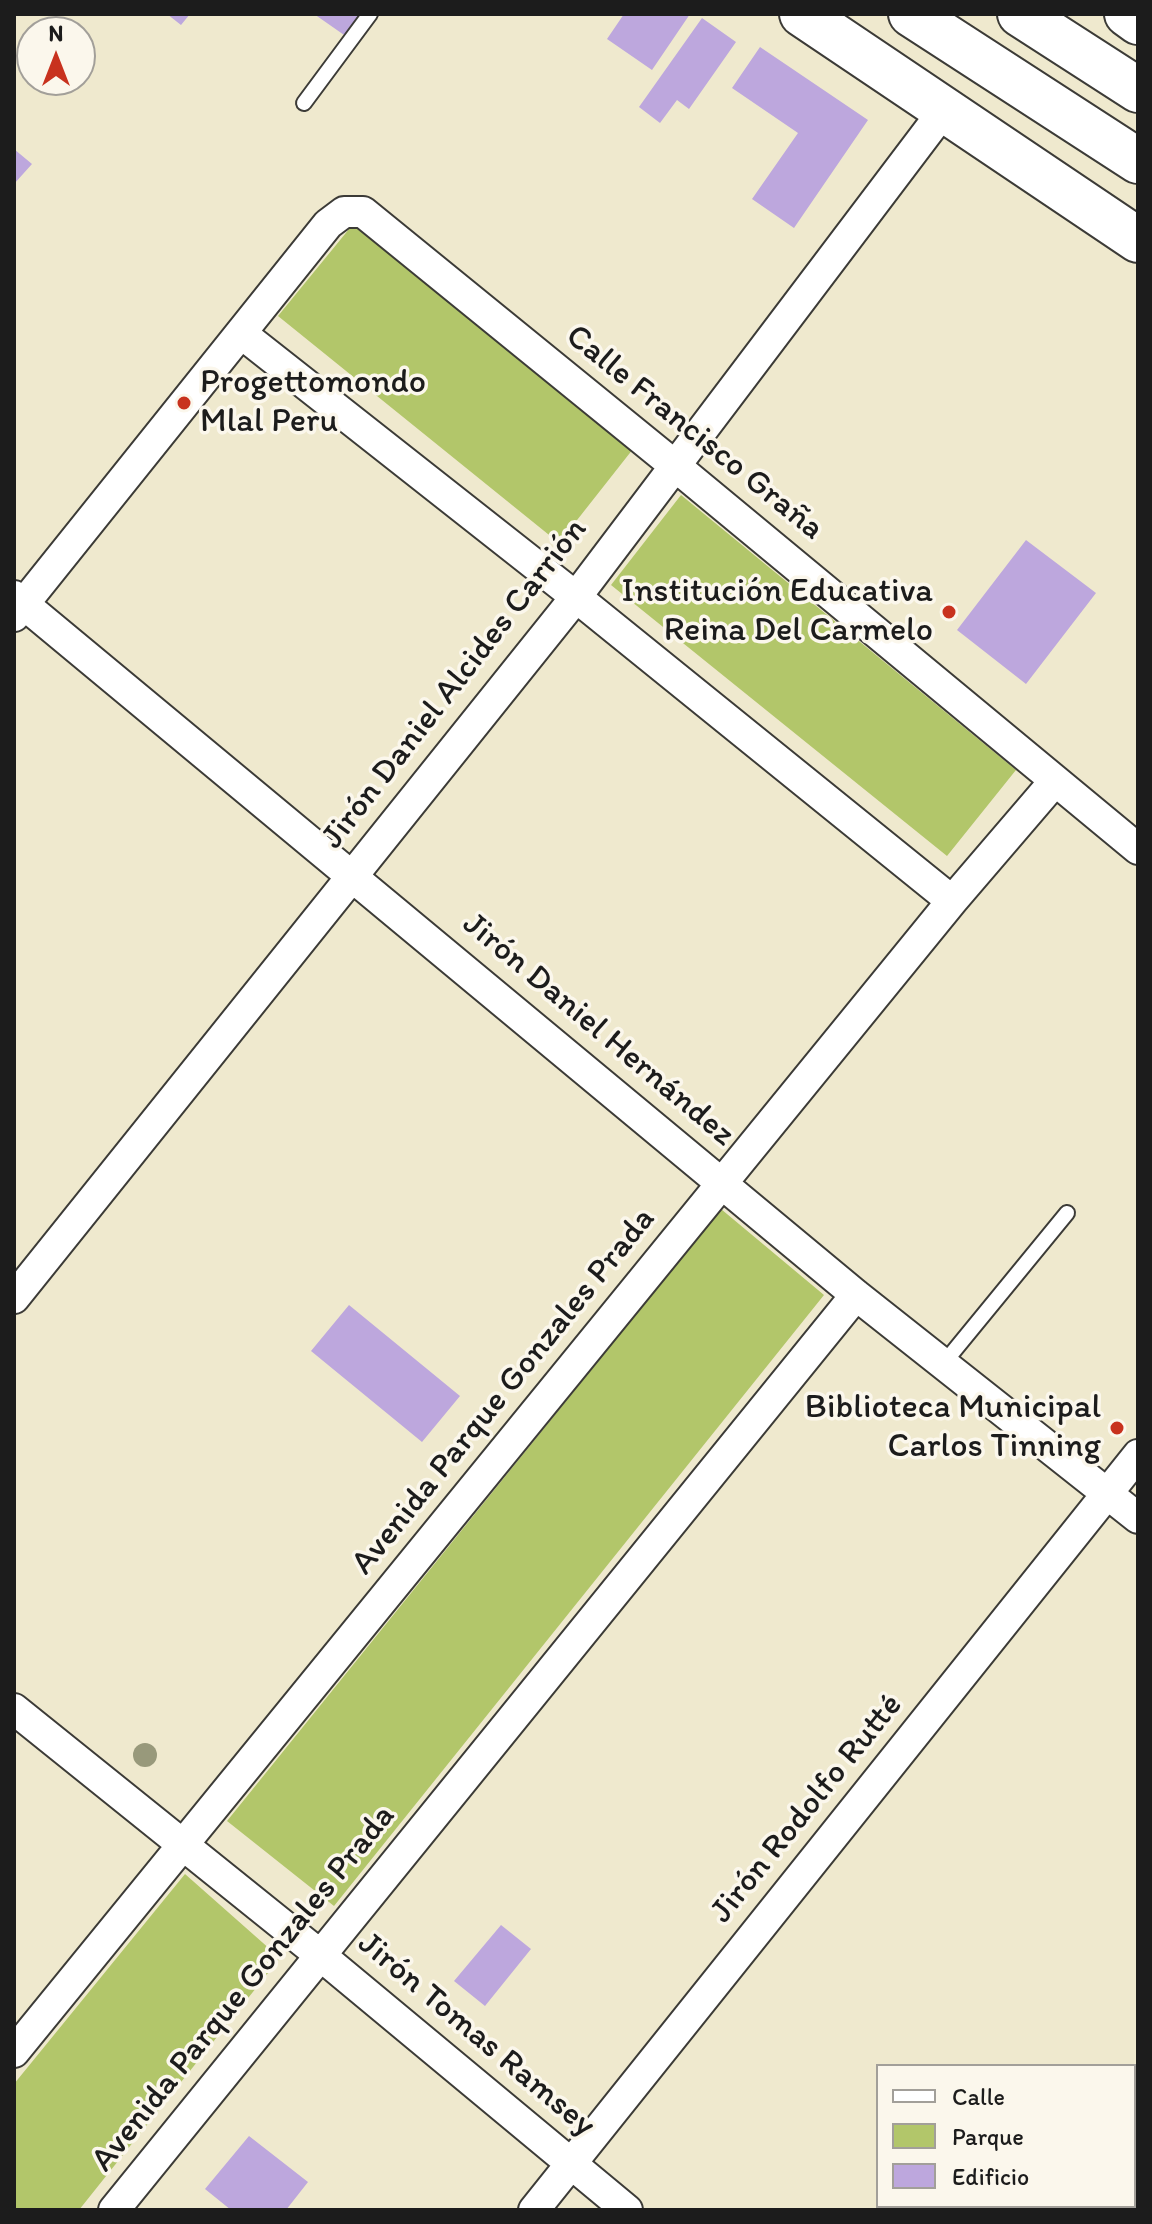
<!DOCTYPE html>
<meta charset="utf-8">
<style>
body{margin:0}
#map{position:relative;width:1152px;height:2224px;overflow:hidden;background:#efe9ce;font-family:Itim,sans-serif}
canvas{display:block}
.frame{position:absolute;inset:0;border:16px solid #1c1c1c;pointer-events:none}
.legend{position:absolute;left:876px;top:2064px;width:260px;height:144px;box-sizing:border-box;background:#fbf7ec;border:2px solid #a29f99;margin:0;padding:10px 14px;list-style:none;font-size:24px;color:#1c1c1c}
.legend li{display:flex;align-items:center;gap:16px;height:40px}
.legend b{width:40px;border:2px solid #a29f99}
.north{position:absolute;left:16px;top:16px;width:80px;height:80px;box-sizing:border-box;background:#fbf7ec;border:2px solid #a29f99;border-radius:50%;rotate:0deg;font-size:22px;font-weight:700;line-height:32px;text-align:center;color:#1c1c1c}
.north::after{content:'';display:block;margin:auto;width:28px;height:36px;background:#c8321e;clip-path:polygon(50% 0,100% 100%,50% 72%,0 100%)}
</style>
<div id="map">
<canvas width="1152" height="2224"></canvas>
<div class="frame"></div>
<ul class="legend">
<li><b style="height:10px;background:#fff"></b>Calle</li>
<li><b style="height:22px;background:#b2c66a"></b>Parque</li>
<li><b style="height:22px;background:#bda7dd"></b>Edificio</li>
</ul>
<div class="north">N</div>
</div>
<script>
const ctx = document.querySelector('canvas').getContext('2d');
ctx.lineJoin = 'round';
function fill(path, color) { ctx.fillStyle = color; ctx.fill(path, 'evenodd'); }
const poly = rows => new Path2D(rows.map(r => 'M' + r).join(''));
function strokePath(path, color, width, dash) { ctx.strokeStyle = color; ctx.lineWidth = width; ctx.lineCap = dash ? 'butt' : 'round'; ctx.setLineDash(dash || []); ctx.stroke(path); }
function write(font, color, halo, rows, align = 'center') {
  ctx.font = font + ' Itim,sans-serif'; ctx.lineWidth = 7; ctx.setLineDash([]); ctx.textBaseline = 'middle'; ctx.strokeStyle = halo; ctx.fillStyle = color; for (const [text, x, y, turn = 0] of rows) {
    ctx.save(); ctx.translate(x, y); ctx.rotate((+turn || 0) * Math.PI / 180); ctx.textAlign = isNaN(turn) ? turn : align; if (halo) ctx.strokeText(text, 0, 0); ctx.fillText(text, 0, 0); ctx.restore();
  }
}
fill(poly([
 [354,223,633,449,559,543,278,316],
 [681,495,1016,770,947,856,611,585],
 [721,1209,824,1295,334,1906,227,1821],
 [185,1874,280,1958,79,2210,14,2210,14,2084]
]), '#b2c66a');
fill(poly([
 [167,14,190,14,181,25],
 [314,14,364,14,347,37],
 [624,14,690,14,652,70,607,39],
 [702,18,736,42,689,109,677,100,660,123,639,107],
 [760,47,868,120,794,228,752,199,798,133,732,88],
 [14,149,32,164,14,184],
 [1026,540,1096,593,1026,684,957,630],
 [349,1305,460,1396,422,1442,311,1351],
 [501,1925,531,1949,485,2006,454,1981],
 [249,2136,308,2182,286,2210,231,2210,205,2189]
]), '#bda7dd');
const lane = poly([
 [304,103,370,14],
 [944,1363,1067,1213]
]);
const street = poly([
 [242,334,576,597,952,901],
 [14,596,856,1295,1138,1518],
 [14,616,328,224,344,212,363,212,674,465,1138,849],
 [14,1298,576,597,945,109],
 [14,1709,320,1955,627,2210],
 [14,2052,952,901,1054,782],
 [114,2210,856,1295],
 [534,2210,1138,1455]
]);
const primary = poly([
 [802,14,1138,240],
 [911,14,1138,161],
 [1020,14,1138,90],
 [1127,14,1138,22]
]);
strokePath(lane, '#3c3b37', 18);
strokePath(street, '#3c3b37', 34);
strokePath(primary, '#3c3b37', 48);
strokePath(lane, '#fff', 14);
strokePath(street, '#fff', 30);
strokePath(primary, '#fff', 44);
ctx.fillStyle = '#98997b';
for (const [x, y] of [
 [145,1755]
]) { ctx.beginPath(); ctx.arc(x, y, 12, 0, 2 * Math.PI); ctx.fill(); }
for (const [x, y, r, color] of [
 [184,403,8,"#c8321e"],
 [949,612,8,"#c8321e"],
 [1117,1428,8,"#c8321e"]
]) { const dot = new Path2D(); dot.arc(x, y, r, 0, 2 * Math.PI); ctx.fillStyle = color; ctx.fill(dot); strokePath(dot, '#fbf7ec', 3); }
write('34px', '#1c1c1c', '#fbf7ec', [
 ["Progettomondo",200,383,"left"],
 ["Mlal Peru",200,422,"left"],
 ["Institución Educativa",933,592],
 ["Reina Del Carmelo",933,631],
 ["Biblioteca Municipal",1101,1408],
 ["Carlos Tinning",1101,1447]
], 'right');
write('34px', '#1c1c1c', '#fbf7ec', [
 ["Calle Francisco Graña",694,433,39],
 ["Jirón Daniel Alcides Carrión",455,684,-52],
 ["Jirón Daniel Hernández",598,1030,40],
 ["Avenida Parque Gonzales Prada",504,1392,-51],
 ["Jirón Rodolfo Rutté",807,1809,-51],
 ["Avenida Parque Gonzales Prada",244,1989,-51],
 ["Jirón Tomas Ramsey",476,2035,40]
]);
</script>
